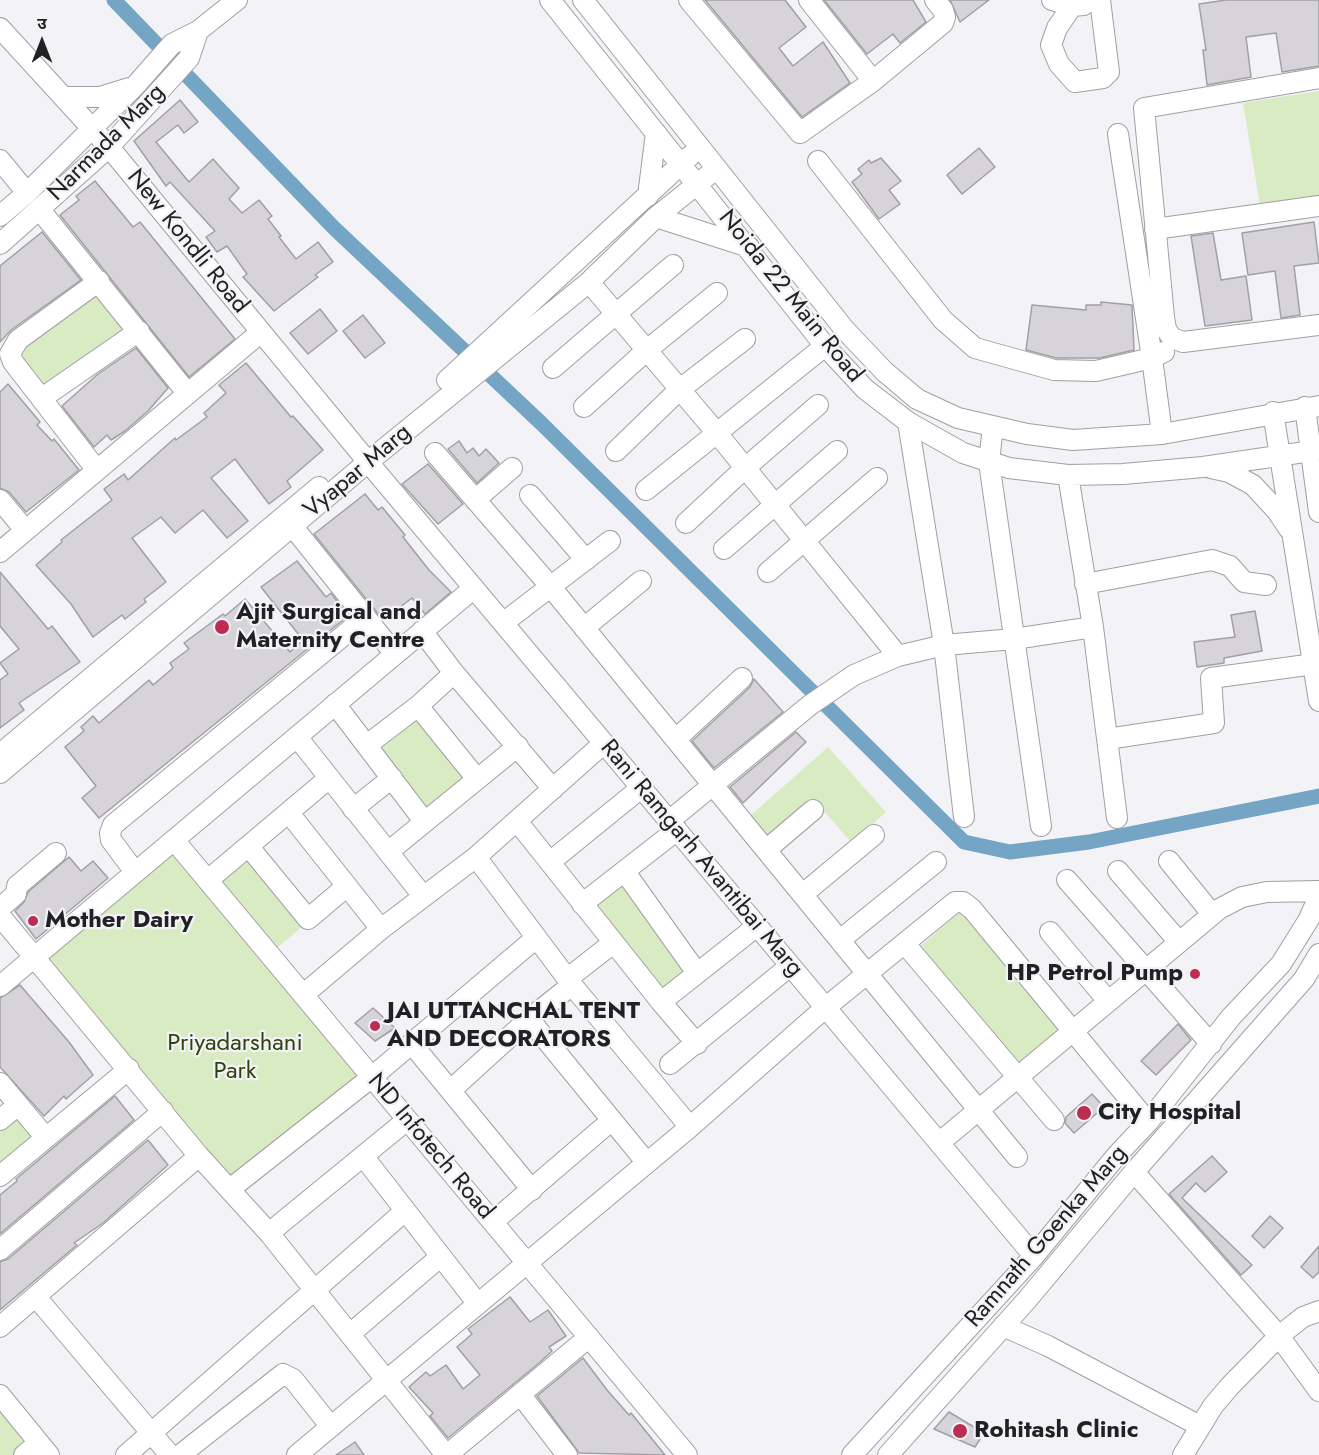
<!DOCTYPE html>
<meta charset="utf-8">
<style>
body{margin:0}
#map{position:relative;width:1319px;height:1455px;overflow:hidden;background:#f2f2f7;font-family:Jost,"Noto Sans Devanagari",sans-serif}
canvas{display:block}
.north{position:absolute;left:12px;top:12px;width:60px;height:60px;-webkit-text-stroke:4px #f2f2f7;paint-order:stroke;rotate:0deg;font-size:16px;font-weight:700;line-height:24px;text-align:center;color:#212022}
.north::after{content:'';display:block;margin:auto;width:21px;height:27px;background:#212022;clip-path:polygon(50% 0,100% 100%,50% 72%,0 100%)}
</style>
<div id="map">
<canvas width="1319" height="1455"></canvas>
<div class="north">उ</div>
</div>
<script>
const ctx = document.querySelector('canvas').getContext('2d');
ctx.lineJoin = 'round';
function fill(path, color) { ctx.fillStyle = color; ctx.fill(path, 'evenodd'); }
const poly = rows => new Path2D(rows.map(r => 'M' + r).join(''));
function strokePath(path, color, width, dash) { ctx.strokeStyle = color; ctx.lineWidth = width; ctx.lineCap = dash ? 'butt' : 'round'; ctx.setLineDash(dash || []); ctx.stroke(path); }
function write(font, color, halo, rows, align = 'center') {
  ctx.font = font + ' Jost,sans-serif'; ctx.lineWidth = 4.5; ctx.setLineDash([]); ctx.textBaseline = 'middle'; ctx.strokeStyle = halo; ctx.fillStyle = color; for (const [text, x, y, turn = 0] of rows) {
    ctx.save(); ctx.translate(x, y); ctx.rotate((+turn || 0) * Math.PI / 180); ctx.textAlign = isNaN(turn) ? turn : align; if (halo) ctx.strokeText(text, 0, 0); ctx.fillText(text, 0, 0); ctx.restore();
  }
}
fill(poly([
 [1319,91,1319,195,1260,205,1243,103],
 [98,289,131,329,49,396,16,355],
 [421,717,475,784,432,818,378,751],
 [828,747,886,812,852,843,815,801,771,839,751,815],
 [173,852,365,1081,229,1182,46,959],
 [253,855,308,922,272,952,217,885],
 [628,881,704,975,667,1004,591,910],
 [960,912,1062,1032,1018,1070,916,950],
 [18,1111,39,1137,0,1169,0,1126],
 [0,1407,29,1443,15,1455,0,1455]
]), '#d9ebc3');
strokePath(poly([
 [114,0,334,228,542,424,964,842,1010,852,1089,842,1319,796]
]), '#75a5c4', 15);
const building = poly([
 [705,0,785,0,806,27,779,48,793,66,823,42,850,83,802,117,705,0],
 [824,0,913,0,926,22,900,43,893,34,867,54,824,0],
 [950,0,989,0,960,22,950,0],
 [1226,0,1319,0,1319,66,1282,72,1276,33,1246,37,1251,77,1207,85,1203,50,1206,50,1199,4,1226,0],
 [180,100,198,122,184,133,178,125,156,142,189,182,213,159,239,188,229,199,242,213,259,200,272,216,268,219,281,236,279,237,296,259,318,242,333,262,315,275,318,277,274,311,243,277,247,274,227,246,217,252,206,237,215,231,170,182,166,186,134,141,180,100],
 [979,148,995,167,962,194,947,175,979,148],
 [881,158,901,181,889,190,900,204,879,219,852,182,862,174,858,169,869,160,871,163,881,158],
 [95,181,133,227,140,222,235,339,189,377,60,215,79,200,76,196,95,181],
 [1314,222,1319,263,1294,266,1300,315,1281,318,1275,271,1248,275,1242,233,1314,222],
 [42,232,81,280,11,330,0,342,0,266,42,232],
 [1213,233,1221,280,1246,276,1252,320,1205,326,1191,236,1213,233],
 [1101,302,1132,305,1134,350,1100,358,1056,358,1026,350,1032,305,1086,310,1086,305,1101,305,1101,302],
 [320,309,337,331,308,354,290,333,320,309],
 [363,315,385,343,365,358,343,331,363,315],
 [136,348,168,388,148,411,125,431,111,440,107,435,94,447,62,406,98,374,136,348],
 [246,363,291,417,293,416,323,450,287,481,291,487,269,504,235,459,211,478,248,521,227,538,203,510,175,533,161,517,132,538,166,582,144,599,146,602,125,619,122,615,93,637,71,604,36,565,62,542,61,540,112,500,104,489,124,474,128,480,175,438,176,440,207,417,204,413,226,393,219,385,246,363],
 [8,384,40,422,37,425,52,441,54,439,79,470,26,512,9,492,0,488,0,392,8,384],
 [459,441,467,453,473,448,479,456,486,449,499,463,477,483,448,449,459,441],
 [428,464,463,504,438,524,402,484,428,464],
 [365,494,378,510,382,507,405,535,403,537,429,570,451,592,425,614,412,598,383,620,314,534,365,494],
 [297,561,326,597,331,593,348,616,99,818,82,798,96,786,65,747,84,731,81,727,93,716,99,723,149,680,153,685,173,668,170,663,189,649,184,643,223,614,225,616,245,599,290,652,303,640,261,587,297,561],
 [0,572,48,629,52,626,80,662,19,703,24,710,0,728,0,680,8,674,0,663,19,649,0,626,0,572],
 [1255,611,1262,651,1224,658,1224,663,1197,667,1194,642,1235,637,1231,615,1255,611],
 [754,679,783,712,714,768,692,741,750,687,754,679],
 [796,732,806,742,743,803,730,787,796,732],
 [69,857,81,871,93,861,108,878,36,939,15,911,24,902,28,892,69,857],
 [20,985,69,1042,93,1075,66,1099,64,1096,44,1116,0,1067,0,998,20,985],
 [373,1008,395,1028,375,1041,355,1023,373,1008],
 [1178,1024,1191,1040,1156,1075,1141,1061,1178,1024],
 [1092,1094,1104,1107,1074,1133,1065,1123,1066,1117,1092,1094],
 [115,1096,134,1120,0,1234,0,1195,17,1181,16,1179,115,1096],
 [148,1140,168,1165,103,1223,74,1243,77,1245,0,1310,0,1262,8,1259,148,1140],
 [1212,1156,1227,1172,1205,1192,1196,1183,1182,1198,1252,1265,1241,1275,1169,1194,1212,1156],
 [1270,1216,1283,1228,1264,1248,1252,1236,1270,1216],
 [1319,1246,1319,1272,1313,1278,1301,1267,1319,1246],
 [510,1297,530,1322,548,1310,566,1336,549,1347,552,1351,539,1363,448,1438,430,1416,433,1413,409,1387,426,1372,430,1376,446,1365,463,1389,480,1375,457,1347,472,1334,468,1329,510,1297],
 [583,1358,607,1390,629,1415,631,1413,665,1455,579,1453,537,1396,583,1358],
 [949,1412,984,1433,975,1447,934,1429,949,1412],
 [355,1442,364,1455,336,1455,355,1442]
]);
fill(building, '#d6d4d9');
strokePath(building, '#a1a0a4', 1.5);
const minor = poly([
 [550,0,825,346,865,389,908,422,963,453,1009,468,1068,475,1123,474,1203,467,1319,450],
 [583,0,845,330,885,372,917,399,958,418,1027,434,1073,440,1162,434,1319,406],
 [689,0,800,133,873,81,943,23,945,17,943,10,935,0],
 [809,0,873,81],
 [1052,0,1072,6,1084,5],
 [1072,6,1057,28,1051,45,1059,64,1075,82,1103,78,1109,72,1100,0],
 [0,28,109,147,368,462,1034,1256],
 [1319,78,1144,108,1164,317,1166,329,1172,338,1183,342,1319,325],
 [64,97,100,97,129,88],
 [0,160,27,193],
 [818,161,943,320,975,348,1054,370,1096,371,1152,358,1118,134],
 [648,196,656,133],
 [40,210,188,394],
 [0,216,27,193,135,86,172,44,198,31,237,0],
 [656,217,749,247],
 [1155,229,1319,206],
 [0,244,109,147,189,58,198,31],
 [589,282,716,432,898,656],
 [553,368,673,265],
 [447,380,690,156],
 [42,398,139,331],
 [584,407,647,350,717,293],
 [1305,407,1319,512],
 [1273,412,1319,701],
 [908,422,944,645,964,817],
 [993,426,989,462,1041,826],
 [1162,434,1152,358,1164,352],
 [616,451,679,390,745,339],
 [435,453,550,586,1017,1157],
 [1211,468,1229,472,1253,485,1277,511,1289,529],
 [96,469,13,362,10,354,18,340,99,281],
 [1068,475,1093,627,1117,818],
 [646,490,825,346],
 [530,495,586,560],
 [0,500,25,530],
 [475,500,512,468],
 [686,523,744,469,818,405],
 [293,527,395,654],
 [724,549,837,451],
 [0,552,261,332],
 [768,572,877,478],
 [1085,584,1212,560,1230,566,1244,582,1266,585],
 [503,623,610,541],
 [584,628,641,581],
 [422,631,454,673,553,789],
 [335,704,424,821],
 [418,706,477,779],
 [297,737,423,896],
 [676,739,742,678],
 [1107,739,1214,723,1211,678,1314,664],
 [367,745,418,706,454,673],
 [0,754,319,487],
 [0,773,368,462,589,282,656,217,716,169],
 [353,809,392,778],
 [289,813,381,929],
 [517,821,661,1002,697,1044],
 [669,821,810,705,854,675,898,656,944,645,1014,639,1093,627],
 [174,840,687,1455],
 [249,847,308,919,347,886],
 [766,850,813,810],
 [388,852,518,746],
 [476,857,572,985,690,1127],
 [1169,861,1212,914],
 [550,862,641,788],
 [1118,871,1179,942],
 [135,872,111,840,110,833,113,825,366,617],
 [625,872,697,973],
 [208,880,328,779],
 [1067,880,1211,1044],
 [803,894,874,835],
 [582,904,677,830],
 [0,908,16,894,17,886,56,853],
 [0,916,199,1156,269,1233,446,1455],
 [1050,932,1108,1001],
 [840,940,936,862],
 [905,944,1054,1120],
 [567,979,613,943],
 [0,986,474,588],
 [303,995,381,929,476,857,604,743],
 [661,1002,757,926],
 [529,1019,647,1163],
 [412,1044,532,1190],
 [670,1064,790,966],
 [0,1083,46,1138],
 [451,1090,529,1019,572,985],
 [0,1120,18,1105],
 [939,1143,1219,909,1242,897,1267,892,1319,891],
 [363,1156,478,1304],
 [1134,1172,1279,1336,1319,1391],
 [0,1176,129,1069],
 [230,1189,372,1077,536,938],
 [493,1222,612,1120],
 [269,1233,407,1120],
 [0,1250,163,1111],
 [36,1297,170,1455],
 [1003,1326,1048,1346,1200,1426],
 [0,1327,199,1156],
 [350,1334,440,1257],
 [520,1394,567,1455],
 [0,1395,49,1455],
 [24,1455,39,1443],
 [126,1455,405,1211],
 [180,1455,283,1374,293,1379,331,1427],
 [297,1455,690,1127,825,1008,955,902,963,902,972,909,1148,1122],
 [447,1455,589,1337],
 [852,1455,1034,1256,1117,1155,1148,1122,1231,1017,1281,964,1309,919,1319,896],
 [888,1455,1026,1301,1134,1172,1304,979,1319,954],
 [1183,1455,1213,1406,1230,1386,1279,1336,1303,1317,1319,1311]
]);
strokePath(minor, '#a09fa4', 22);
strokePath(minor, '#fff', 20);
for (const [x, y, r, color] of [
 [222,627,8,"#bd2d51"],
 [33,921,6,"#bd2d51"],
 [1195,974,6,"#bd2d51"],
 [375,1026,6,"#bd2d51"],
 [1084,1113,8,"#bd2d51"],
 [960,1431,8,"#bd2d51"]
]) { const dot = new Path2D(); dot.arc(x, y, r, 0, 2 * Math.PI); ctx.fillStyle = color; ctx.fill(dot); strokePath(dot, '#f2f2f7', 2); }
write('24px', '#212022', '#f2f2f7', [
 ["Narmada Marg",107,143,-45],
 ["New Kondli Road",187,242,51],
 ["Noida 22 Main Road",790,297,51],
 ["Vyapar Marg",358,472,-40],
 ["Rani Ramgarh Avantibai Marg",701,859,50],
 ["ND Infotech Road",430,1147,50],
 ["Ramnath Goenka Marg",1047,1237,-49]
]);
write('bold 24px', '#212022', '#f2f2f7', [
 ["Ajit Surgical and",236,613],
 ["Maternity Centre",236,641],
 ["Mother Dairy",45,921],
 ["HP Petrol Pump",1183,974,"right"],
 ["JAI UTTANCHAL TENT",387,1012],
 ["AND DECORATORS",387,1040],
 ["City Hospital",1098,1113],
 ["Rohitash Clinic",974,1431]
], 'left');
write('24px', '#2f420d', '#f2f2f7', [
 ["Priyadarshani",235,1044],
 ["Park",235,1072]
]);
</script>
